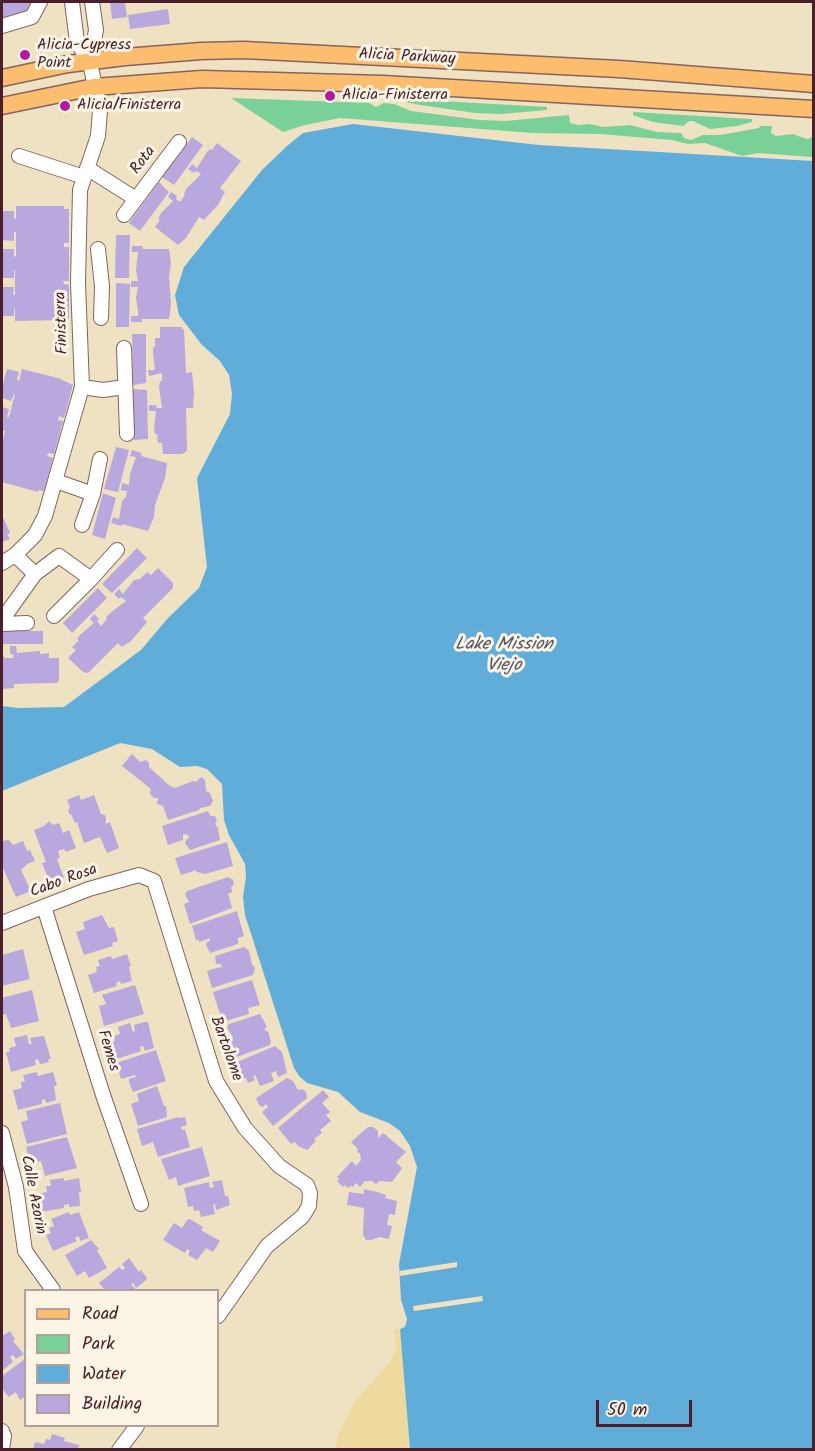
<!DOCTYPE html>
<style>
body{margin:0}
#map{position:relative;width:815px;height:1451px;overflow:hidden;background:#efe2c3;font-family:Kalam,sans-serif}
canvas{display:block}
.frame{position:absolute;inset:0;border:3px solid #4a1f2b;pointer-events:none}
.legend{position:absolute;left:24px;top:1289px;width:195px;height:138px;box-sizing:border-box;background:#fcf5e5;border:2px solid #b59f9b;margin:0;padding:8px 10px;list-style:none;font-size:18px;color:#4a1f2b}
.legend li{display:flex;align-items:center;gap:12px;height:30px}
.legend b{width:30px;border:2px solid #b59f9b}
.scale{position:absolute;left:596px;top:1400px;width:96px;height:27px;box-sizing:border-box;border:3px solid #4a1f2b;border-top:0;padding-left:8px;font-size:18px;line-height:21px;white-space:nowrap;color:#4a1f2b;-webkit-text-stroke:4px #fcf5e5;paint-order:stroke}
</style>
<div id="map">
<canvas width="815" height="1451"></canvas>
<div class="frame"></div>
<ul class="legend">
<li><b style="height:8px;background:#fcbd6f"></b>Road</li>
<li><b style="height:16px;background:#79d197"></b>Park</li>
<li><b style="height:16px;background:#61adda"></b>Water</li>
<li><b style="height:16px;background:#b8a8dd"></b>Building</li>
</ul>
<div class="scale">50 m</div>
</div>
<script>
const ctx = document.querySelector('canvas').getContext('2d');
ctx.lineJoin = 'round';
function fill(path, color) { ctx.fillStyle = color; ctx.fill(path, 'evenodd'); }
const poly = rows => new Path2D(rows.map(r => 'M' + r).join(''));
function strokePath(path, color, width, dash) { ctx.strokeStyle = color; ctx.lineWidth = width; ctx.lineCap = dash ? 'butt' : 'round'; ctx.setLineDash(dash || []); ctx.stroke(path); }
function write(font, color, halo, rows, align = 'center') {
  ctx.font = font + ' Kalam,sans-serif'; ctx.lineWidth = 6; ctx.setLineDash([]); ctx.textBaseline = 'middle'; ctx.strokeStyle = halo; ctx.fillStyle = color; for (const [text, x, y, turn = 0] of rows) {
    ctx.save(); ctx.translate(x, y); ctx.rotate((+turn || 0) * Math.PI / 180); ctx.textAlign = isNaN(turn) ? turn : align; if (halo) ctx.strokeText(text, 0, 0); ctx.fillText(text, 0, 0); ctx.restore();
  }
}
fill(poly([
 [231,98,369,103,376,107,384,103,394,104,411,111,480,120,506,121,569,115,570,123,578,125,590,124,603,127,630,125,657,132,681,133,684,138,691,140,703,135,720,135,759,128,760,126,772,126,771,133,776,136,793,134,807,139,813,137,813,157,758,153,742,156,705,143,688,144,672,140,600,134,533,133,340,118,305,125,283,132],
 [405,99,547,107,547,110,501,114,475,113,420,105,405,102],
 [633,112,752,119,752,122,737,126,710,129,693,121,689,121,683,126,653,122,633,115]
]), '#79d197');
fill(poly([
 [394,1329,400,1329,410,1449,335,1450,339,1433,355,1401,392,1360,396,1348]
]), '#eeda9e');
fill(poly([
 [353,124,539,145,813,161,813,1449,410,1449,400,1329,405,1327,407,1319,401,1300,399,1264,417,1167,410,1146,400,1131,389,1123,360,1112,338,1092,307,1083,299,1076,294,1068,245,915,243,897,246,877,245,864,229,835,224,820,222,784,207,769,197,766,180,767,152,749,120,743,2,791,2,706,18,708,64,707,141,650,168,618,199,588,207,567,197,478,230,414,232,394,229,375,220,361,202,345,179,315,175,295,184,267,262,170,287,146,303,133]
]), '#61adda');
fill(poly([
 [457,1262,457,1267,400,1276,399,1271],
 [482,1296,483,1301,414,1311,413,1306]
]), '#efe2c3');
fill(poly([
 [2,2,31,2,33,11,2,18],
 [110,2,125,2,127,17,112,19],
 [168,9,170,24,130,29,128,15],
 [192,137,203,145,174,185,162,177],
 [217,143,241,161,220,188,225,192,218,205,204,220,199,217,186,238,178,245,155,227,160,220,158,219,161,213,173,201,168,197,171,192,177,196,176,199,180,202,185,195,184,194,186,189,201,174,196,171,194,173,188,169,192,164,197,168,207,152,210,149,212,150],
 [159,182,169,192,140,231,129,223],
 [16,206,64,206,64,209,69,209,69,243,64,243,64,247,69,247,69,281,63,281,64,284,69,285,69,319,64,319,64,320,15,321,15,308,14,309,14,316,2,316,2,287,14,287,13,295,15,295,15,270,14,270,14,278,2,278,2,249,14,249,14,257,16,256,16,232,14,232,14,241,2,240,2,211,14,211,14,219,16,218],
 [116,235,130,235,129,278,115,278],
 [132,246,142,246,143,249,169,249,171,264,169,276,171,304,169,319,142,319,142,322,131,322,131,316,138,316,138,310,136,298,138,287,131,287,131,281,138,281,136,270,138,252,132,252],
 [116,283,130,284,129,327,116,327],
 [160,327,181,327,184,330,186,373,192,372,194,393,193,408,186,408,187,450,183,454,163,454,162,443,158,443,157,434,155,434,154,429,156,411,149,411,149,405,156,405,157,408,162,408,159,387,160,381,162,381,162,373,149,376,148,370,155,370,153,353,153,347,155,347,155,338,160,338],
 [132,334,146,334,146,383,133,385],
 [7,369,19,372,17,380,19,381,22,369,58,378,73,385,64,418,59,416,58,420,63,421,54,454,48,453,47,456,53,458,44,491,39,490,38,492,2,482,2,443,5,431,2,430,2,407,9,409,7,417,9,417,15,394,14,394,11,401,2,398,2,388],
 [133,389,147,390,148,439,134,440],
 [116,447,129,450,118,492,104,489],
 [132,450,142,453,141,456,167,463,165,478,155,505,154,517,148,531,122,524,122,526,111,523,113,517,119,519,122,501,126,497,127,491,121,490,122,483,129,485,130,474,136,457,130,456],
 [103,493,116,498,105,539,92,535],
 [2,515,10,533,7,534,10,539,2,542],
 [137,548,147,558,112,593,102,584],
 [158,568,173,583,173,588,143,618,147,622,131,641,122,647,118,643,88,673,83,672,68,658,76,650,72,647,79,640,77,639,80,635,94,623,90,619,94,614,99,619,97,621,101,626,107,619,106,618,109,614,126,601,121,597,119,599,114,594,119,589,123,594,134,580,140,579,147,572,151,575],
 [98,588,107,598,72,633,63,623],
 [2,631,43,631,43,644,2,644],
 [10,646,16,646,17,653,40,651,40,654,49,653,49,658,59,658,59,680,57,683,49,683,14,684,14,688,2,689,2,656,4,656,4,658,13,658,13,654,10,654],
 [132,754,140,762,146,760,149,763,149,767,170,786,175,788,193,781,196,782,201,777,205,780,206,791,210,793,213,801,210,806,200,808,199,810,168,820,163,806,157,804,158,798,154,798,150,794,151,789,122,766],
 [79,795,81,800,94,795,101,814,105,815,106,819,106,824,110,822,119,848,107,853,100,837,84,843,77,822,75,823,71,814,70,815,68,811,70,807,67,800],
 [208,811,210,816,215,816,217,821,215,824,218,828,220,840,190,850,185,843,187,839,189,838,188,835,183,834,183,840,168,845,162,826],
 [49,821,53,825,59,823,63,833,69,830,76,848,66,852,64,849,58,851,60,858,57,859,64,878,50,883,42,863,46,862,34,830,44,826],
 [9,840,13,845,23,841,27,851,30,850,35,861,27,864,21,870,31,891,16,897,2,866,2,841],
 [227,842,233,866,205,874,197,872,193,869,194,871,181,875,175,858],
 [228,877,233,880,234,884,231,887,232,892,228,894,232,908,190,924,184,904,189,902,185,894,187,891],
 [237,911,244,936,238,938,238,944,210,953,206,945,207,942,210,941,210,938,199,942,199,940,196,940,192,926],
 [102,915,109,928,114,927,118,941,112,943,113,946,84,955,76,932,85,929,83,922],
 [244,947,249,951,252,964,255,968,253,975,212,988,207,971,220,967,222,969,221,964,216,964,215,956],
 [23,949,30,979,2,986,2,955],
 [127,954,131,966,129,967,132,981,121,984,120,981,116,983,117,986,94,993,88,975,97,972,96,967,100,966,98,960,111,956,112,959],
 [252,980,260,1005,248,1008,249,1014,226,1021,223,1015,221,1015,219,1011,213,992],
 [135,985,144,1014,104,1026,99,1006,106,1004,102,995],
 [32,990,39,1021,11,1028,6,1014,2,1015,2,998],
 [260,1014,267,1027,265,1028,265,1031,268,1031,271,1042,270,1045,234,1058,227,1039,233,1037,227,1028,229,1024],
 [145,1022,148,1022,154,1048,145,1051,143,1046,140,1047,141,1051,117,1059,111,1042,115,1041,114,1036,120,1034,118,1027,130,1023,133,1032,135,1031,134,1025],
 [27,1035,29,1044,32,1044,30,1038,44,1036,51,1059,48,1059,49,1062,40,1064,38,1059,35,1060,36,1065,11,1072,6,1052,10,1052,9,1048,16,1046,14,1038],
 [275,1046,282,1052,287,1073,278,1077,276,1071,271,1073,274,1081,260,1086,255,1075,253,1076,255,1080,248,1083,246,1078,243,1079,237,1062],
 [156,1050,166,1081,133,1092,129,1082,129,1079,136,1077,135,1075,121,1079,116,1063],
 [37,1072,38,1076,53,1072,57,1086,54,1086,56,1100,46,1103,45,1099,42,1100,42,1104,18,1110,13,1090,22,1088,21,1082,25,1081,23,1075],
 [287,1078,293,1081,298,1090,302,1089,306,1092,307,1098,273,1126,262,1112,268,1107,266,1104,263,1107,259,1105,256,1098],
 [157,1086,164,1106,166,1106,167,1117,138,1126,131,1104,139,1101,137,1094],
 [323,1090,329,1097,322,1103,330,1112,326,1115,331,1121,320,1130,322,1133,314,1139,316,1141,307,1150,298,1146,295,1142,291,1144,278,1128],
 [60,1103,67,1134,27,1144,21,1122,28,1120,26,1111],
 [178,1117,178,1118,185,1117,187,1125,181,1127,182,1130,185,1129,190,1147,158,1157,153,1142,142,1146,137,1129],
 [368,1127,373,1127,378,1131,378,1138,383,1133,406,1152,396,1162,402,1168,392,1182,379,1181,376,1184,372,1181,365,1181,360,1187,356,1183,353,1187,351,1186,348,1188,345,1185,343,1187,337,1181,339,1179,337,1177,352,1161,356,1166,361,1160,360,1154,357,1151,358,1149,351,1142],
 [67,1137,77,1168,45,1176,41,1161,30,1164,26,1147],
 [202,1147,210,1176,178,1186,176,1177,169,1180,161,1159],
 [64,1178,64,1181,79,1178,81,1192,79,1192,80,1206,69,1207,69,1204,64,1205,64,1208,40,1212,38,1194,47,1192,46,1186,51,1186,50,1180],
 [222,1180,225,1196,228,1196,230,1205,216,1210,215,1204,213,1205,215,1214,201,1217,199,1210,194,1211,193,1206,188,1207,184,1188,209,1182,210,1188,214,1187,212,1182],
 [364,1189,377,1192,386,1195,385,1198,397,1201,395,1215,389,1214,387,1225,392,1226,389,1239,380,1237,371,1240,366,1240,363,1235,364,1208,347,1205,349,1192,364,1194],
 [69,1212,70,1215,79,1212,89,1238,80,1241,79,1236,75,1238,77,1241,53,1251,46,1235,51,1233,49,1228,54,1226,51,1219],
 [190,1219,203,1227,201,1230,220,1241,213,1252,206,1248,197,1260,188,1255,190,1251,187,1249,185,1253,163,1240,174,1223,182,1228,187,1220],
 [91,1240,99,1249,97,1250,107,1268,89,1278,85,1271,77,1276,65,1255],
 [129,1258,139,1272,141,1270,147,1278,146,1280,136,1288,133,1283,131,1284,136,1290,105,1290,99,1283,119,1267,122,1270,125,1268,122,1264],
 [10,1331,15,1339,13,1341,24,1354,16,1359,13,1355,10,1357,13,1362,2,1371,2,1336],
 [26,1358,26,1396,20,1400,16,1392,9,1397,4,1391,2,1388,2,1376],
 [52,1434,65,1438,64,1441,79,1445,78,1450,33,1450,35,1442,44,1444,46,1439,50,1440]
]), '#b8a8dd');
const minor = poly([
 [72,2,77,42,90,63],
 [2,26,32,17,40,2],
 [19,156,84,177],
 [87,168,136,199],
 [124,215,179,142],
 [98,249,102,286,101,318],
 [124,348,127,434],
 [82,387,103,390,125,387],
 [56,481,93,494],
 [82,525,93,494,100,459],
 [15,555,35,574,59,556,91,579],
 [2,563,15,555,35,535,45,516,82,387,78,283,80,190,98,136,100,110,90,63,96,30,92,2],
 [54,616,91,579,117,550],
 [2,620,35,574],
 [2,624,27,623],
 [44,907,103,1095,141,1204],
 [2,923,89,889,139,875,154,881,216,1081,245,1128,279,1166,307,1185,310,1193,309,1206,303,1216,267,1246,218,1316],
 [2,1133,16,1187,25,1251,53,1290],
 [2,1431,4,1436,2,1449],
 [119,1450,137,1426]
]);
const major = poly([
 [2,78,68,64,125,57,201,51,244,50,619,69,814,84],
 [2,106,94,87,202,79,383,84,814,109]
]);
strokePath(minor, '#846360', 16);
strokePath(major, '#846360', 19);
strokePath(minor, '#fff', 14);
strokePath(major, '#fcbd6f', 16);
for (const [x, y, r, color] of [
 [25,55,6,"#b5179e"],
 [330,96,6,"#b5179e"],
 [65,106,6,"#b5179e"]
]) { const dot = new Path2D(); dot.arc(x, y, r, 0, 2 * Math.PI); ctx.fillStyle = color; ctx.fill(dot); strokePath(dot, '#fcf5e5', 2); }
write('16px', '#4a1f2b', '#fcf5e5', [
 ["Alicia-Cypress",37,46],
 ["Point",37,64],
 ["Alicia-Finisterra",342,96],
 ["Alicia/Finisterra",77,106]
], 'left');
write('16px', '#4a1f2b', '#fcf5e5', [
 ["Alicia Parkway",407,58,3],
 ["Rota",144,161,-53],
 ["Finisterra",63,323,-92],
 ["Cabo Rosa",64,882,-20],
 ["Bartolome",225,1049,70],
 ["Femes",107,1051,73],
 ["Calle Azorin",32,1195,79]
]);
write('italic 18px', '#525168', '#fcf5e5', [
 ["Lake Mission",504,646],
 ["Viejo",504,667]
]);
</script>
